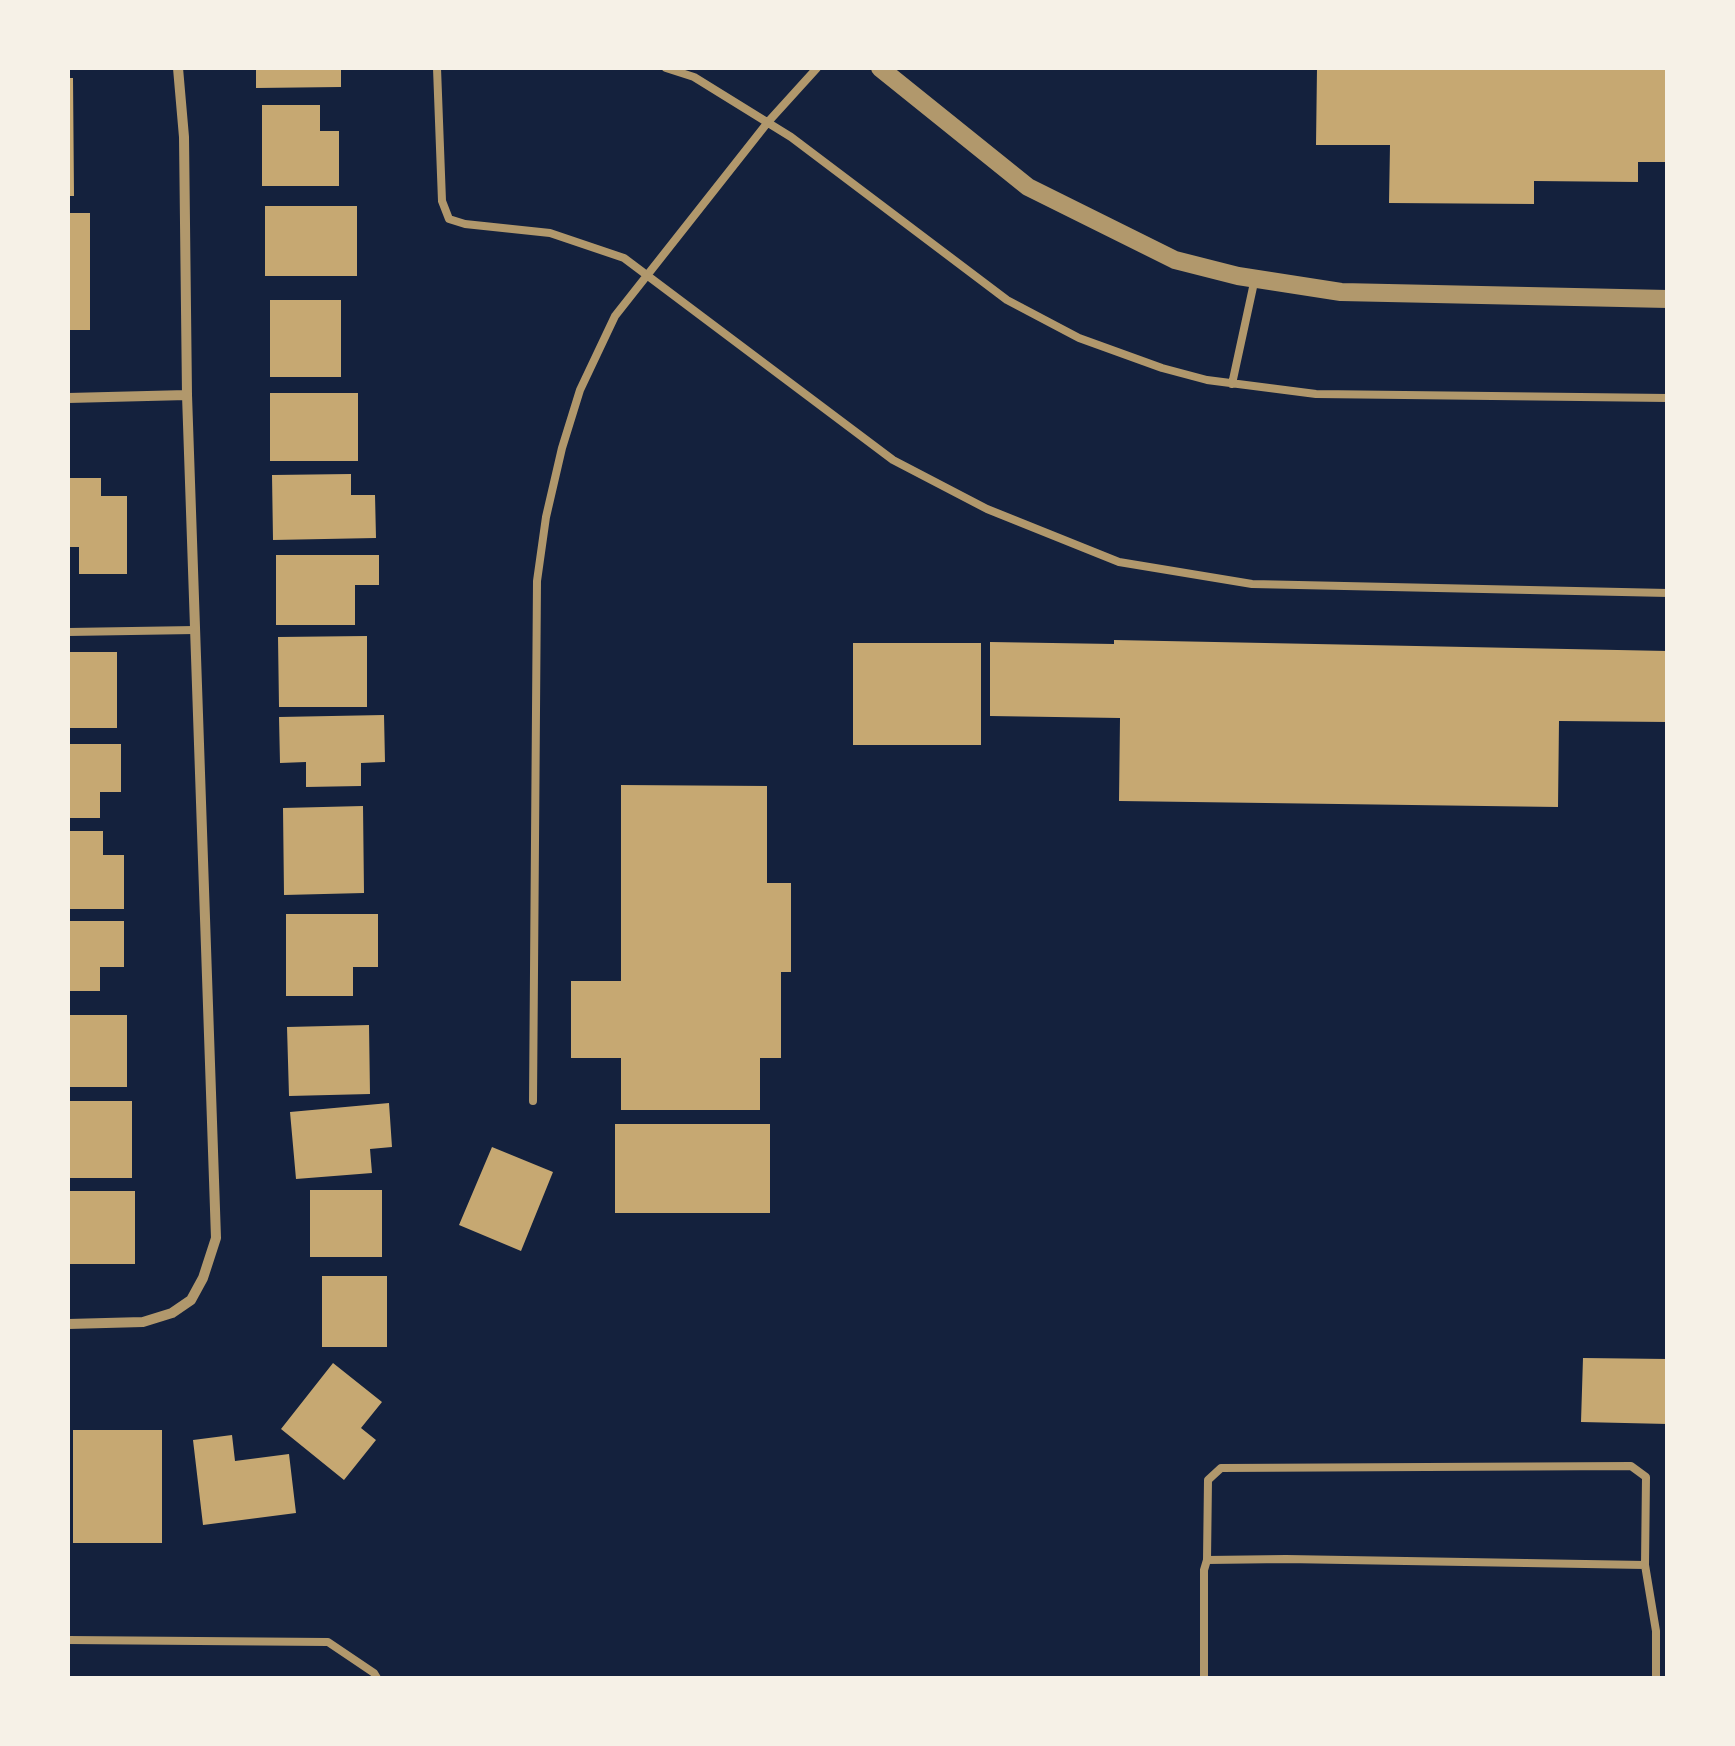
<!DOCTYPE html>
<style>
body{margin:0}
#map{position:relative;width:1735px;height:1746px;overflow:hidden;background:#14213d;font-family:Ubuntu,sans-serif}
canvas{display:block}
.frame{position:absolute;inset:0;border:70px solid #f6f1e7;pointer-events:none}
</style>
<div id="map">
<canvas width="1735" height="1746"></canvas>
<div class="frame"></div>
</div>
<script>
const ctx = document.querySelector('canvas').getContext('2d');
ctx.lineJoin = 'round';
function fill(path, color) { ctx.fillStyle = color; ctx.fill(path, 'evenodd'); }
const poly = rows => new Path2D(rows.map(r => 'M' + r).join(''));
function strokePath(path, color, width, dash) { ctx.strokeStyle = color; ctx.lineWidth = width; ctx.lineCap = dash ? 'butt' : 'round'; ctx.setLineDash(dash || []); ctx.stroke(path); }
fill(poly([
 [256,68,341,68,341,87,256,88],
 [1317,68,1668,68,1668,162,1638,162,1638,182,1534,181,1534,204,1389,203,1390,145,1316,145],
 [68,78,73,78,74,196,68,196],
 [262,105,320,105,320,131,339,131,339,186,262,186],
 [265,206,357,206,357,276,265,276],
 [68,213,90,213,90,330,68,330],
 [270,300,341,300,341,377,270,377],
 [270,393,358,393,358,461,270,461],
 [351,474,351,495,375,495,376,538,273,540,272,475],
 [68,478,101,478,101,496,127,496,127,574,79,574,79,547,68,547],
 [276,555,379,555,379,585,355,585,355,625,276,625],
 [367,636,367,707,279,707,278,637],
 [1114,640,1668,651,1668,722,1559,721,1558,807,1119,801,1120,718,990,716,990,642,1114,644],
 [853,643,981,643,981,745,853,745],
 [68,652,117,652,117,728,68,728],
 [384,715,385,762,361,763,361,786,306,787,306,762,280,763,279,717],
 [68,744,121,744,121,792,100,792,100,818,68,818],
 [621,785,767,786,767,883,791,883,791,972,781,972,781,1058,760,1058,760,1110,621,1110,621,1058,571,1058,571,981,621,981],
 [363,806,364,893,284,895,283,808],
 [68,831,103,831,103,855,124,855,124,909,68,909],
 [286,914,378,914,378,967,353,967,353,996,286,996],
 [68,921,124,921,124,967,100,967,100,991,68,991],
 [68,1015,127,1015,127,1087,68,1087],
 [369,1025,370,1094,289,1096,287,1027],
 [68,1101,132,1101,132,1178,68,1178],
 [389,1103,392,1147,370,1149,372,1173,296,1179,290,1112],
 [615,1124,770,1124,770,1213,615,1213],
 [492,1147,553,1172,521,1251,459,1225],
 [310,1190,382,1190,382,1257,310,1257],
 [68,1191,135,1191,135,1264,68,1264],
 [322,1276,387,1276,387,1347,322,1347],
 [1583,1358,1668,1359,1668,1424,1581,1422],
 [333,1363,382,1402,361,1428,376,1440,344,1480,281,1429],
 [73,1430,162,1430,162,1543,73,1543],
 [232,1435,235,1461,289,1454,296,1513,203,1525,193,1440]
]), '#c6a872');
strokePath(poly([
 [437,68,442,201,449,219,465,224,550,233,624,258,893,460,987,509,1119,562,1252,584,1668,593],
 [666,68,694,77,791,137,1007,300,1079,338,1162,368,1207,380,1316,394,1668,398],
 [1232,384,1255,278],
 [68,632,195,630],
 [533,1101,537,581,546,517,562,448,580,390,615,316,768,122,817,68],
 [1207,1560,1208,1480,1221,1468,1631,1466,1646,1477,1645,1565],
 [68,1640,328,1642,374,1673,377,1678],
 [1204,1678,1204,1570,1207,1560,1286,1559,1645,1565,1656,1631,1656,1678]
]), '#b1986c', 8);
strokePath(poly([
 [68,398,187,395],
 [68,1324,143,1322,172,1313,191,1300,203,1278,216,1238,187,395,184,137,178,68]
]), '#b1986c', 10);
strokePath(poly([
 [880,68,1028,187,1175,260,1238,276,1341,292,1668,299]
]), '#b1986c', 18);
</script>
